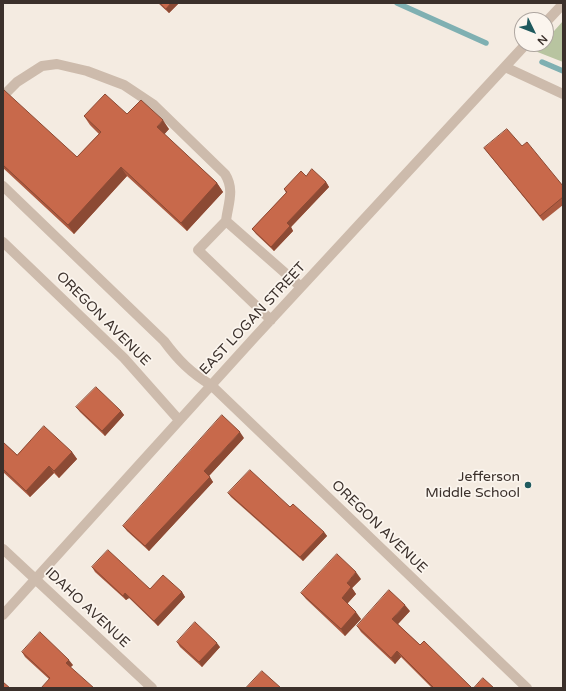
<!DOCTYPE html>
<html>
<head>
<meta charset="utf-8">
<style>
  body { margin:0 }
  #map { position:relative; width:566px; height:691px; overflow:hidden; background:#f4ebe1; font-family:"Varela Round",sans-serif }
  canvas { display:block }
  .frame { position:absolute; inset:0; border:4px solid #3b302b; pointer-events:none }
  .north { position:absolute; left:514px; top:12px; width:40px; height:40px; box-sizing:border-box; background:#fbf5ee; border:1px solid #aea6a0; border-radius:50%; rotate:133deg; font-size:11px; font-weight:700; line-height:16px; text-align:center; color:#3b302b }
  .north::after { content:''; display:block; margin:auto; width:14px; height:18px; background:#1f5a5e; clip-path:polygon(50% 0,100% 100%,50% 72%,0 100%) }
</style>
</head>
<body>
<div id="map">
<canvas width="566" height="691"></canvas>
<div class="frame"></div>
<div class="north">N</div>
</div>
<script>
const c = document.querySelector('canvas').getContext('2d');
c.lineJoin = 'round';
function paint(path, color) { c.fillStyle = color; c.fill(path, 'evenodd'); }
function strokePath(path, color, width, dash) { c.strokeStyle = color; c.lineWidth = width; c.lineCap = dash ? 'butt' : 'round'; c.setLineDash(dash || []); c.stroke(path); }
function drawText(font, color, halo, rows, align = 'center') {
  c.font = font + ' "Varela Round",sans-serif'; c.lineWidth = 3.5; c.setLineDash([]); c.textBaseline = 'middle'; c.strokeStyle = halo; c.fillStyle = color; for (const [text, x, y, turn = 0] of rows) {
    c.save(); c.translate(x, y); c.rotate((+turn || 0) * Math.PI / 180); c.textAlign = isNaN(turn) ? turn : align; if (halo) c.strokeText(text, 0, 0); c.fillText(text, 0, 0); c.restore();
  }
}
paint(new Path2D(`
  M 563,21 L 563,62 L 535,51 L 542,44 L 546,44 L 546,40 Z`), '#b8c4a0');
strokePath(new Path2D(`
  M 397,3 L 486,43
  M 542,62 L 563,71`), '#7fb0b2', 5.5);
strokePath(new Path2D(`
  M 546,22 L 563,4
  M 505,67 L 563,94
  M 3,96 L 17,82 L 42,66 L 57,64 L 87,71 L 124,85 L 154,105 L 225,174 C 235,190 228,204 226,221 L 301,287
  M 3,186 L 164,341 C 178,360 191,373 211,385 L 527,688
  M 226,221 L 198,250 L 271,320
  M 3,242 L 124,358 L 179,420
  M 3,549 L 152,688
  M 3,615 L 254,338 L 526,44`), '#cdbbac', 10);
paint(new Path2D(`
  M 158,3 L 179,3 L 169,13 Z
  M 3,91 L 77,157 L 99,134 L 90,125 L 84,116 L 127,114 L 169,129 L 164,134 L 217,183 L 223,192 L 187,231 L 127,176 L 74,234 L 3,168 Z
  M 522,146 L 563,186 L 563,205 L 543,221 L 484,148 Z
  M 306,176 L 326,182 L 329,187 L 291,227 L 293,231 L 274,251 L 256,234 L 252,229 L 286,193 L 284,189 Z
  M 76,407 L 121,411 L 124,415 L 105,436 L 80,412 Z
  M 244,438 L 209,476 L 213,482 L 149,551 L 127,531 L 123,526 Z
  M 3,442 L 17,455 L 72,452 L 77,459 L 59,478 L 54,473 L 30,497 L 3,472 Z
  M 228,493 L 290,507 L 324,532 L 327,536 L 303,561 L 231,497 Z
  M 92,567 L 150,589 L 182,592 L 185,597 L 158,626 L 129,598 L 126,600 L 95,572 Z
  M 361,579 L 352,588 L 356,594 L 347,604 L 361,619 L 345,636 L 306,599 L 301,593 Z
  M 410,611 L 398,624 L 420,645 L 472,688 L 432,688 L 401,657 L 395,664 L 361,632 L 357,626 Z
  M 177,642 L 220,647 L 202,667 L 180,647 Z
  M 22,652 L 73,665 L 49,679 L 25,657 Z`), '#ac5a40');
paint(new Path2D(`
  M 171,3 L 179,3 L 169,13 L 166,9 Z
  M 163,120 L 169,129 L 163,136 L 157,127 Z
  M 121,167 L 127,176 L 74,234 L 68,225 Z
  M 326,182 L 329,187 L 291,227 L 293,231 L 274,251 L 271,247 L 287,223 Z
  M 217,183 L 223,192 L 187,231 L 181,223 Z
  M 121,411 L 124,415 L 105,436 L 102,431 Z
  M 240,432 L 244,438 L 208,477 L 204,471 Z
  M 72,452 L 77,459 L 59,478 L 54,471 Z
  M 49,466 L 54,473 L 30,497 L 26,491 Z
  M 210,477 L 213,482 L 149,551 L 145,546 Z
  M 324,532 L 327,536 L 303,561 L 300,557 Z
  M 356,572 L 361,579 L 352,588 L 356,594 L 346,605 L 342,598 L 347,583 Z
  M 182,592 L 185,597 L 158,626 L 154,621 Z
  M 125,593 L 129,598 L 126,600 L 123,596 Z
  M 405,605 L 410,611 L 397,625 L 392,619 Z
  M 356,612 L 361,619 L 345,636 L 341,629 Z
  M 217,643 L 220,647 L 202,667 L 199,662 Z
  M 397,651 L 401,657 L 395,664 L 391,658 Z
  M 69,660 L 73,665 L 70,668 L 66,663 Z`), '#8c4a34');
const building = new Path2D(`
  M 160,3 L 171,3 L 166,9 Z
  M 4,90 L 77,157 L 101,132 L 84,116 L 105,94 L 127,114 L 141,100 L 163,120 L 157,127 L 217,183 L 181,223 L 121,167 L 68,225 L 3,165 L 3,91 Z
  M 507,129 L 522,146 L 527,142 L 563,186 L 563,197 L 540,216 L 484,148 Z
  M 312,169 L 326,182 L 287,223 L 290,226 L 271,247 L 252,229 L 287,192 L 284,189 L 301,171 L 306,176 Z
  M 96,387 L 121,411 L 102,431 L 76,407 Z
  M 222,415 L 240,432 L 204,471 L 210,477 L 145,546 L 123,526 Z
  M 44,426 L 72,452 L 54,471 L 49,466 L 26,491 L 3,469 L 3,442 L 17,455 Z
  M 250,470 L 290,507 L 293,504 L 324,532 L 300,557 L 228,493 Z
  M 108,550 L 150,589 L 163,575 L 182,592 L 154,621 L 125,593 L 123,596 L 92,567 Z
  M 337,554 L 356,572 L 347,583 L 351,587 L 342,598 L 356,612 L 341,629 L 301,593 Z
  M 389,590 L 405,605 L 392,619 L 420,645 L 424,641 L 472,688 L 434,688 L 397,651 L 391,658 L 357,626 Z
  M 195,622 L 217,643 L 199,662 L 177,642 Z
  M 40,632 L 69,660 L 66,663 L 94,688 L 41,688 L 50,678 L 22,652 Z
  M 262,671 L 281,688 L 246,688 Z
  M 483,678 L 494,688 L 474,688 Z
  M 3,682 L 10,688 L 3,688 Z`);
paint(building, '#c8694b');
strokePath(building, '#8c4a34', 1);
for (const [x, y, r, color] of [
  [528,485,4,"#1f5a5e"]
]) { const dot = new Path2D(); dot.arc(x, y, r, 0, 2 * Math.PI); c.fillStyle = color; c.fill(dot); strokePath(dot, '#fbf5ee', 1.5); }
drawText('14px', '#3b302b', '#fbf5ee', [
  ["OREGON AVENUE",103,319,45],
  ["EAST LOGAN STREET",253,319,-47],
  ["OREGON AVENUE",379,527,44],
  ["IDAHO AVENUE",87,608,43]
]);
drawText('14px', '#3b302b', '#fbf5ee', [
  ["Jefferson",520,477],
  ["Middle School",520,493]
], 'right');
</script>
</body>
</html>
